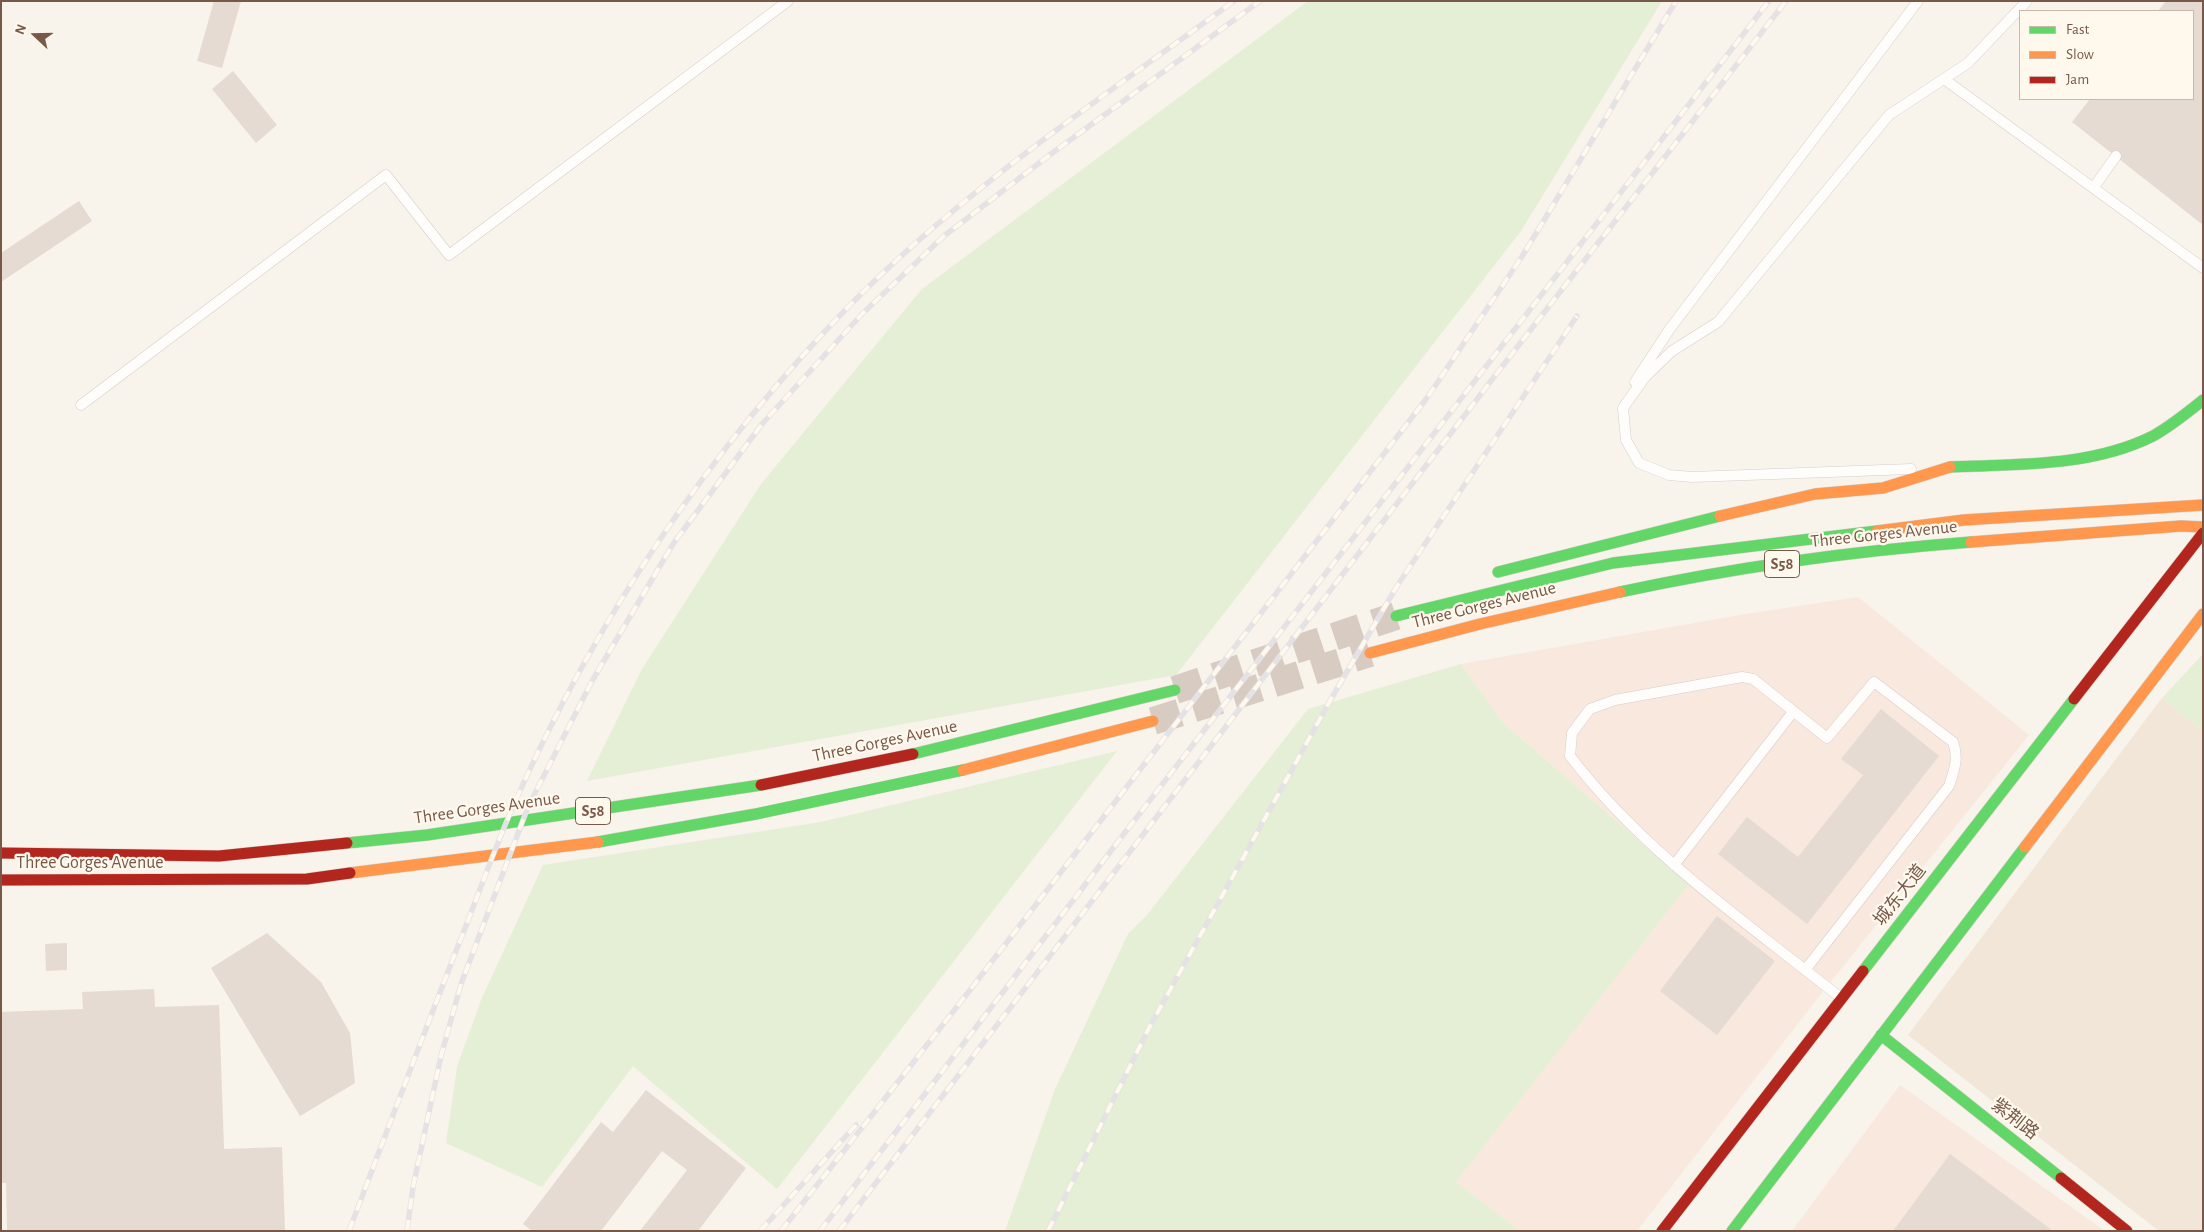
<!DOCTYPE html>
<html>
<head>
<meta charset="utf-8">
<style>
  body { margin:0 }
  #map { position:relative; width:2204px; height:1232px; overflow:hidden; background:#f8f3eb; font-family:"Alegreya Sans",sans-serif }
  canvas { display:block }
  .frame { position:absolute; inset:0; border:2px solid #785949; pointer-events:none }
  .legend { position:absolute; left:2019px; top:10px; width:175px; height:90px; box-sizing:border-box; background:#fff8ed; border:1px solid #c9b8ab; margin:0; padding:6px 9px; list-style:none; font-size:15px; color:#785949 }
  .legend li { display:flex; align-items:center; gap:10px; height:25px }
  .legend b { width:25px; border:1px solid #c9b8ab }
  .north { position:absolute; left:10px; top:10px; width:50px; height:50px; -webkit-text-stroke:4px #fff8ed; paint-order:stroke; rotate:291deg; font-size:14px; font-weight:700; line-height:20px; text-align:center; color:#785949 }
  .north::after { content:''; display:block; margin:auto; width:18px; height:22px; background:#785949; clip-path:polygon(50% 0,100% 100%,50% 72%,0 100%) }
</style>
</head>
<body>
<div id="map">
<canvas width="2204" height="1232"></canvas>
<div class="frame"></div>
<ul class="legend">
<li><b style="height:6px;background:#63d668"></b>Fast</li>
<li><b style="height:6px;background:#ff974d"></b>Slow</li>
<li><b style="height:6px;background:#b3261e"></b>Jam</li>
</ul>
<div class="north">N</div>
</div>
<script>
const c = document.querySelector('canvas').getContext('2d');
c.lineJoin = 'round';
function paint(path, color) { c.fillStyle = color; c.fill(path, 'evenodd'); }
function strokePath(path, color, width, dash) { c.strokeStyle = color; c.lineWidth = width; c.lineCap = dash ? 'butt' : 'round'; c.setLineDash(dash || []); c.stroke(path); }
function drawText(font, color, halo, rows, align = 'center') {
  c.font = font + ' "Alegreya Sans","Noto Sans SC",sans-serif'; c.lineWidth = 4.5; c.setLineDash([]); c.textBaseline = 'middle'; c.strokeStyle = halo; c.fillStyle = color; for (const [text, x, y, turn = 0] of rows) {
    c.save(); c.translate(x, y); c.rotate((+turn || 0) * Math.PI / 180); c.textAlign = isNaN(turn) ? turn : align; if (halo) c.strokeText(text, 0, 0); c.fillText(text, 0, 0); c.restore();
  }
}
paint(new Path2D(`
  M 2162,698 L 2203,732 L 2203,1231 L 2159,1231 L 1908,1035 Z`), '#f1e6d8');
paint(new Path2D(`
  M 1858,597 L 2029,735 L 1824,990 L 1637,1231 L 1520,1231 L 1456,1182 L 1689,884 L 1502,722 L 1461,664 L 1746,614 Z
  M 1900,1085 L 2105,1231 L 1792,1231 Z`), '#f8e8de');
paint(new Path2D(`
  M 1308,1 L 1662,1 L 1521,231 L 1176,675 L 587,781 L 642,669 L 761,484 L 922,289 Z
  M 2203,654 L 2203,732 L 2162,698 Z
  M 1461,664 L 1502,722 L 1689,884 L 1456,1182 L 1520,1231 L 1005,1231 L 1055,1089 L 1128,934 L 1147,915 L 1308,709 Z
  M 1117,751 L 777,1189 L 633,1066 L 542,1187 L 446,1143 L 457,1067 L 481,1000 L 543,865 L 821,822 Z`), '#e5efd5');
paint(new Path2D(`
  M 214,1 L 241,1 L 222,68 L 197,61 Z
  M 2166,1 L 2203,1 L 2203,225 L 2072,122 L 2090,99 L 2193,99 L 2193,11 L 2158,11 Z
  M 233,71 L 277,125 L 256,143 L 212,89 Z
  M 79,201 L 92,221 L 1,282 L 1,253 Z
  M 1881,709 L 1939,756 L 1807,924 L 1718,854 L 1747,817 L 1798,857 L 1863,775 L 1841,759 Z
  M 1717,916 L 1775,961 L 1717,1035 L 1660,991 Z
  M 267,933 L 321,982 L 350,1033 L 355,1083 L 300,1116 L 211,968 Z
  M 67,943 L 67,970 L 46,971 L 45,944 Z
  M 154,989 L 155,1007 L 219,1005 L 224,1149 L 282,1147 L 285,1231 L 7,1231 L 6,1183 L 1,1183 L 1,1012 L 83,1009 L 82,992 Z
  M 646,1090 L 746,1168 L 698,1231 L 640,1231 L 687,1170 L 662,1151 L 601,1231 L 532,1231 L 523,1224 L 601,1122 L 613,1132 Z
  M 1950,1154 L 2053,1231 L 1893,1231 Z`), '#e5dbd2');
strokePath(new Path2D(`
  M 1175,690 L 1396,616
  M 1153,721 L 1370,653`), '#d8ccc2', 28, [28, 14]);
const lane = new Path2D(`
  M 1944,79 L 2203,268
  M 2094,187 L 2116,156
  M 1635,382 L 1669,330 L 1918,1
  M 81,405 L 386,175 L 449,255 L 788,1
  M 1911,469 L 1692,477 L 1669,475 L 1639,463 L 1626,440 L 1623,408 L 1645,377 L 1672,351 L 1718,322 L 1889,115 L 1968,63 L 2027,1
  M 1674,865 L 1793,712
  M 1805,970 L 1949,786 C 1954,771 1959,758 1953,742 L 1874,682 L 1827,738 L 1753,679 L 1742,677 L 1615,700 L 1590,709 L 1572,733 L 1570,756 C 1644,853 1747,923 1841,998`);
const fast = new Path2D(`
  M 1950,467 C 2018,464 2091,467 2153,436 C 2171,426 2187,413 2203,400
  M 1498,572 L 1720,516
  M 1620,592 C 1736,567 1853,551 1971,542
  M 1396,616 L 1613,563 L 1877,531
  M 913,754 L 1175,690
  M 598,842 L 756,814 L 963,770
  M 347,843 L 427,835 L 761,785
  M 1863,971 L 2074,699
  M 1881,1035 L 2061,1178
  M 1732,1231 L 2025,847`);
const slow = new Path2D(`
  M 1720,516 L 1815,494 L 1883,488 L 1950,467
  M 1877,531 L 1964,520 L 2203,505
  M 1971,542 L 2181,526 L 2203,527
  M 1370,653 L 1480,624 L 1620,592
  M 963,770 L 1153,721
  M 2025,847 L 2203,614
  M 350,873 L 598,842`);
const jam = new Path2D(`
  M 2074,699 L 2203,533
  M 761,785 L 913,754
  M 1,853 L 219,856 L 347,843
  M 1,880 L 307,879 L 350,873
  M 2061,1178 L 2127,1231
  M 1662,1231 L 1863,971`);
strokePath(lane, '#d6cec8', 11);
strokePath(fast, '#d7cec8', 12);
strokePath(slow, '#d7cec8', 12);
strokePath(jam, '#d7cec8', 12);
strokePath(lane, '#fefdfc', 10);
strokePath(fast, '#63d668', 11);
strokePath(slow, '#ff974d', 11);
strokePath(jam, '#b3261e', 11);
const rail = new Path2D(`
  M 349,1231 C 389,1126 428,1022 469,918 C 484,879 498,840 515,802 C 596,619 710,449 849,306 C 964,189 1102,98 1234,1
  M 407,1231 L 413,1187 L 441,1056 L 461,984 L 528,807 L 592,681 L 673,544 L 762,424 L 862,314 L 944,236 L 1051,154 L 1260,1
  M 760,1231 L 856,1125
  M 781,1231 L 963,999 L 1427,398 L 1523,255 L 1676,1
  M 820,1231 L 1130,826 L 1769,1
  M 839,1231 L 1494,377 L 1786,1
  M 1048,1231 L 1149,1028 L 1331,699 L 1397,586 L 1577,316`);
strokePath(rail, '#e5e2e5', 5.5);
strokePath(rail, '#fff8ed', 4, [11]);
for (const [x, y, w] of [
  [1782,564,35],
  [593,811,35]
]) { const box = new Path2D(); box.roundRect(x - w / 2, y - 13.5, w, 27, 4); c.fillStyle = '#fff8ed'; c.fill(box); strokePath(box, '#785949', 1); }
drawText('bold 16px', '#785949', null, [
  ["S58",1782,564],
  ["S58",593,811]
]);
drawText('18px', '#785949', '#fff8ed', [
  ["Three Gorges Avenue",1884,534,-6],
  ["Three Gorges Avenue",1484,605,-14],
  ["Three Gorges Avenue",885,741,-12],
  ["Three Gorges Avenue",487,808,-8],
  ["Three Gorges Avenue",90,863],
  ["城东大道",1900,895,-52],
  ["紫荆路",2015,1119,38]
]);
</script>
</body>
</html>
